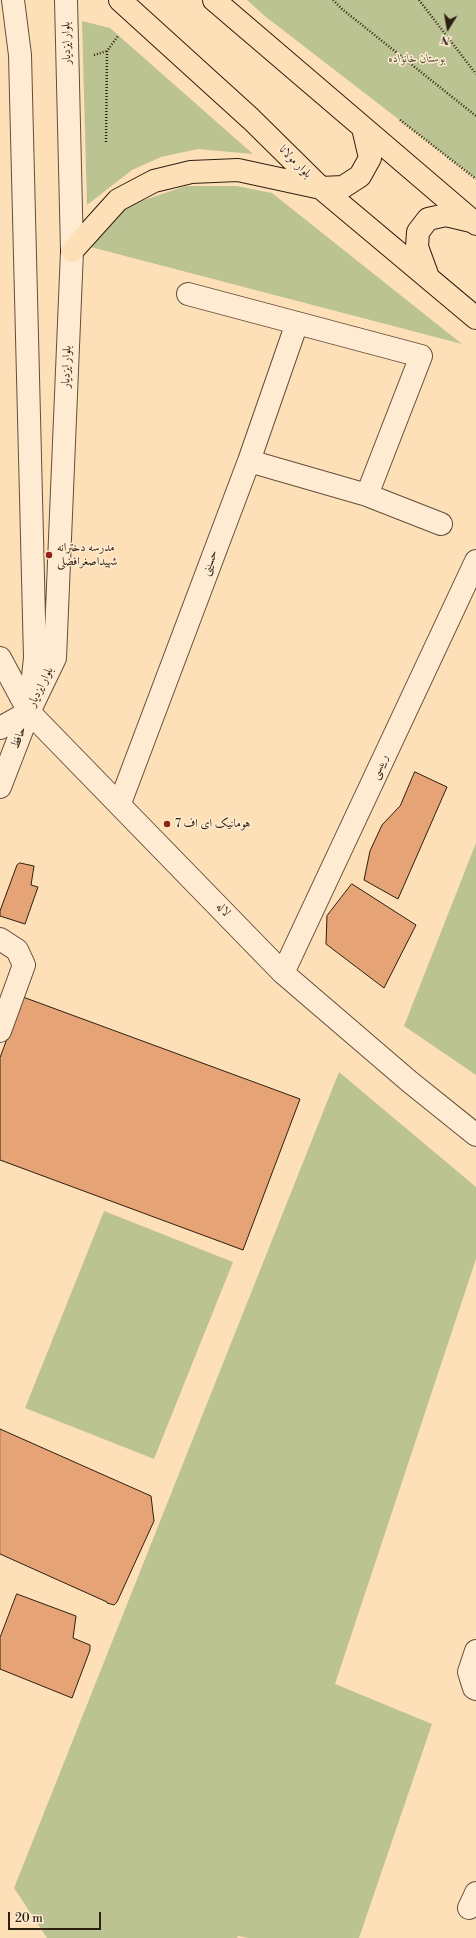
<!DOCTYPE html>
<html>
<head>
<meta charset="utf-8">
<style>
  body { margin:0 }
  #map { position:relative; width:476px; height:1938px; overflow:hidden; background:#fee0b8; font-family:"Libre Bodoni",serif }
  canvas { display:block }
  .north { position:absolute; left:428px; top:8px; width:40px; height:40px; -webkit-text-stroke:3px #feebd1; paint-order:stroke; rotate:191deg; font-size:11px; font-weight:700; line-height:16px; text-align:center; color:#2d1f11 }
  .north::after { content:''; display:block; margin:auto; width:14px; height:18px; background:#2d1f11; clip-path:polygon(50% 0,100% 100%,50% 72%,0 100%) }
  .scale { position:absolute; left:8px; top:1912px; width:93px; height:18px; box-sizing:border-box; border:2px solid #2d1f11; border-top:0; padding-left:5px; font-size:12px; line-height:14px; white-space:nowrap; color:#2d1f11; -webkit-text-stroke:3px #feebd1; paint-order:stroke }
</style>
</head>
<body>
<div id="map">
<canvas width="476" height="1938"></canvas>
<div class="north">N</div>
<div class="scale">20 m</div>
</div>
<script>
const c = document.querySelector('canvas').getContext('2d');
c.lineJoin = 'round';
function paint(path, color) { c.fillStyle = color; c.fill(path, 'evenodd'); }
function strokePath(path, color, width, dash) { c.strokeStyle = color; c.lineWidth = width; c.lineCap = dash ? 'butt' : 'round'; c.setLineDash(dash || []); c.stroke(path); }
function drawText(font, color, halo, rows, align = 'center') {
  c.font = font + ' "Libre Bodoni",Amiri,serif'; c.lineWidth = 3; c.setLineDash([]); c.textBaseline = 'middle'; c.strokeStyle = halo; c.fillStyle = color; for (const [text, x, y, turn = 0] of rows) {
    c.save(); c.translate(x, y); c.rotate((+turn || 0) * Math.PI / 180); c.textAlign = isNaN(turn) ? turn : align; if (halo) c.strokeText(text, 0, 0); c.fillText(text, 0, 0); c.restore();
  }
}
paint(new Path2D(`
  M 247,0 L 476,0 L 476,179 L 266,17 Z
  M 82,21 L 110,28 L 253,154 L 198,149 L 161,157 L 132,170 L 87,205 Z
  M 186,186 L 237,186 L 272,193 L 462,344 L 83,245 L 120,208 Z
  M 476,843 L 476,1075 L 404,1026 Z
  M 339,1072 L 476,1187 L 476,1259 L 335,1684 L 432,1724 L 359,1938 L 248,1938 L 238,1936 L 237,1938 L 47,1938 L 14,1888 Z
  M 104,1211 L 233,1262 L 154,1459 L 25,1408 Z`), '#bbc392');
const building = new Path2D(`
  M 415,772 L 447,787 L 398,899 L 364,880 L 370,851 L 382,825 L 400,806 Z
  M 20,863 L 34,866 L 31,885 L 38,887 L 25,924 L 0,916 L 0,911 L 17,865 Z
  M 352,884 L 416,925 L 384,988 L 326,944 L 327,916 Z
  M 23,997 L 300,1099 L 243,1250 L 0,1160 L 0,1058 Z
  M 0,1429 L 151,1496 L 154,1521 L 117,1602 L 114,1605 L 107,1603 L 107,1602 L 0,1554 Z
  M 17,1594 L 76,1616 L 73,1638 L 90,1645 L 90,1650 L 72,1698 L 0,1669 L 0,1638 Z`);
paint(building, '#e5a376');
strokePath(building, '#2d1f11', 1);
const minor = new Path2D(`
  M 13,0 L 20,55 L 35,658 L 31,695
  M 188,294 L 421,356 L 367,495
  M 249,461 L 367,495 L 441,524
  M 0,658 L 29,712 L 283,973 L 410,1082 L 476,1135
  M 0,728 L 29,712
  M 0,787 L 29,712 L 55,658 L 72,251 L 66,0
  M 120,803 L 249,461 L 297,323
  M 0,939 L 17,950 L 24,965 L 0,1031
  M 283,973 L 476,561
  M 476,1651 L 469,1672 L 474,1688 L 476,1689
  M 469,1908 L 476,1893`);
const major = new Path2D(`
  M 120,0 L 251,119 L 321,188 L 476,318
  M 214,0 L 476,224
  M 72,251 L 118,200 L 154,181 L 191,172 L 238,170 L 321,188 L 343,187 L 360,176 L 370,158 L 363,128
  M 428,277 L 417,247 L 418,232 L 428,219 L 446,215 L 471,221`);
strokePath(minor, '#614f3b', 24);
strokePath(major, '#2d1f11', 24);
strokePath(new Path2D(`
  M 333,0 L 342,9 L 476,116
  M 419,0 L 476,74
  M 94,55 L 107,51
  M 400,120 L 476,179
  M 106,142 L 107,51 L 118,36`), '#2d1f11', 2.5, [1, 2]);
strokePath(minor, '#feebd1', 22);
strokePath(major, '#fee0b8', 22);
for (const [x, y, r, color] of [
  [49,555,4,"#8f2418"],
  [167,824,4,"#8f2418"]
]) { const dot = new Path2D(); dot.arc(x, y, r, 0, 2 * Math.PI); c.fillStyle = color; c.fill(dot); strokePath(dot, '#feebd1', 1.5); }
drawText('12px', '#2d1f11', '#feebd1', [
  ["بلوار ایزدیار",67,43,-91],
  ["بلوار مولانا",295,162,45],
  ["بلوار ایزدیار",67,367,-88],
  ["حسینی",210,563,-69],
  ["بلوار ایزدیار",41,687,-64],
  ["حافظ",19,738,-69],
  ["رییسی",380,767,-65],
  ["لاله",223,910,46]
]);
drawText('italic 12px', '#585038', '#feebd1', [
  ["بوستان خانواده",417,59]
]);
drawText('12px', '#2d1f11', '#feebd1', [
  ["مدرسه دخترانه",57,548],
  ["شهیداصغرافضلی",57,562],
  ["هومانیک ای اف 7",175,824]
], 'left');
</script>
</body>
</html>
